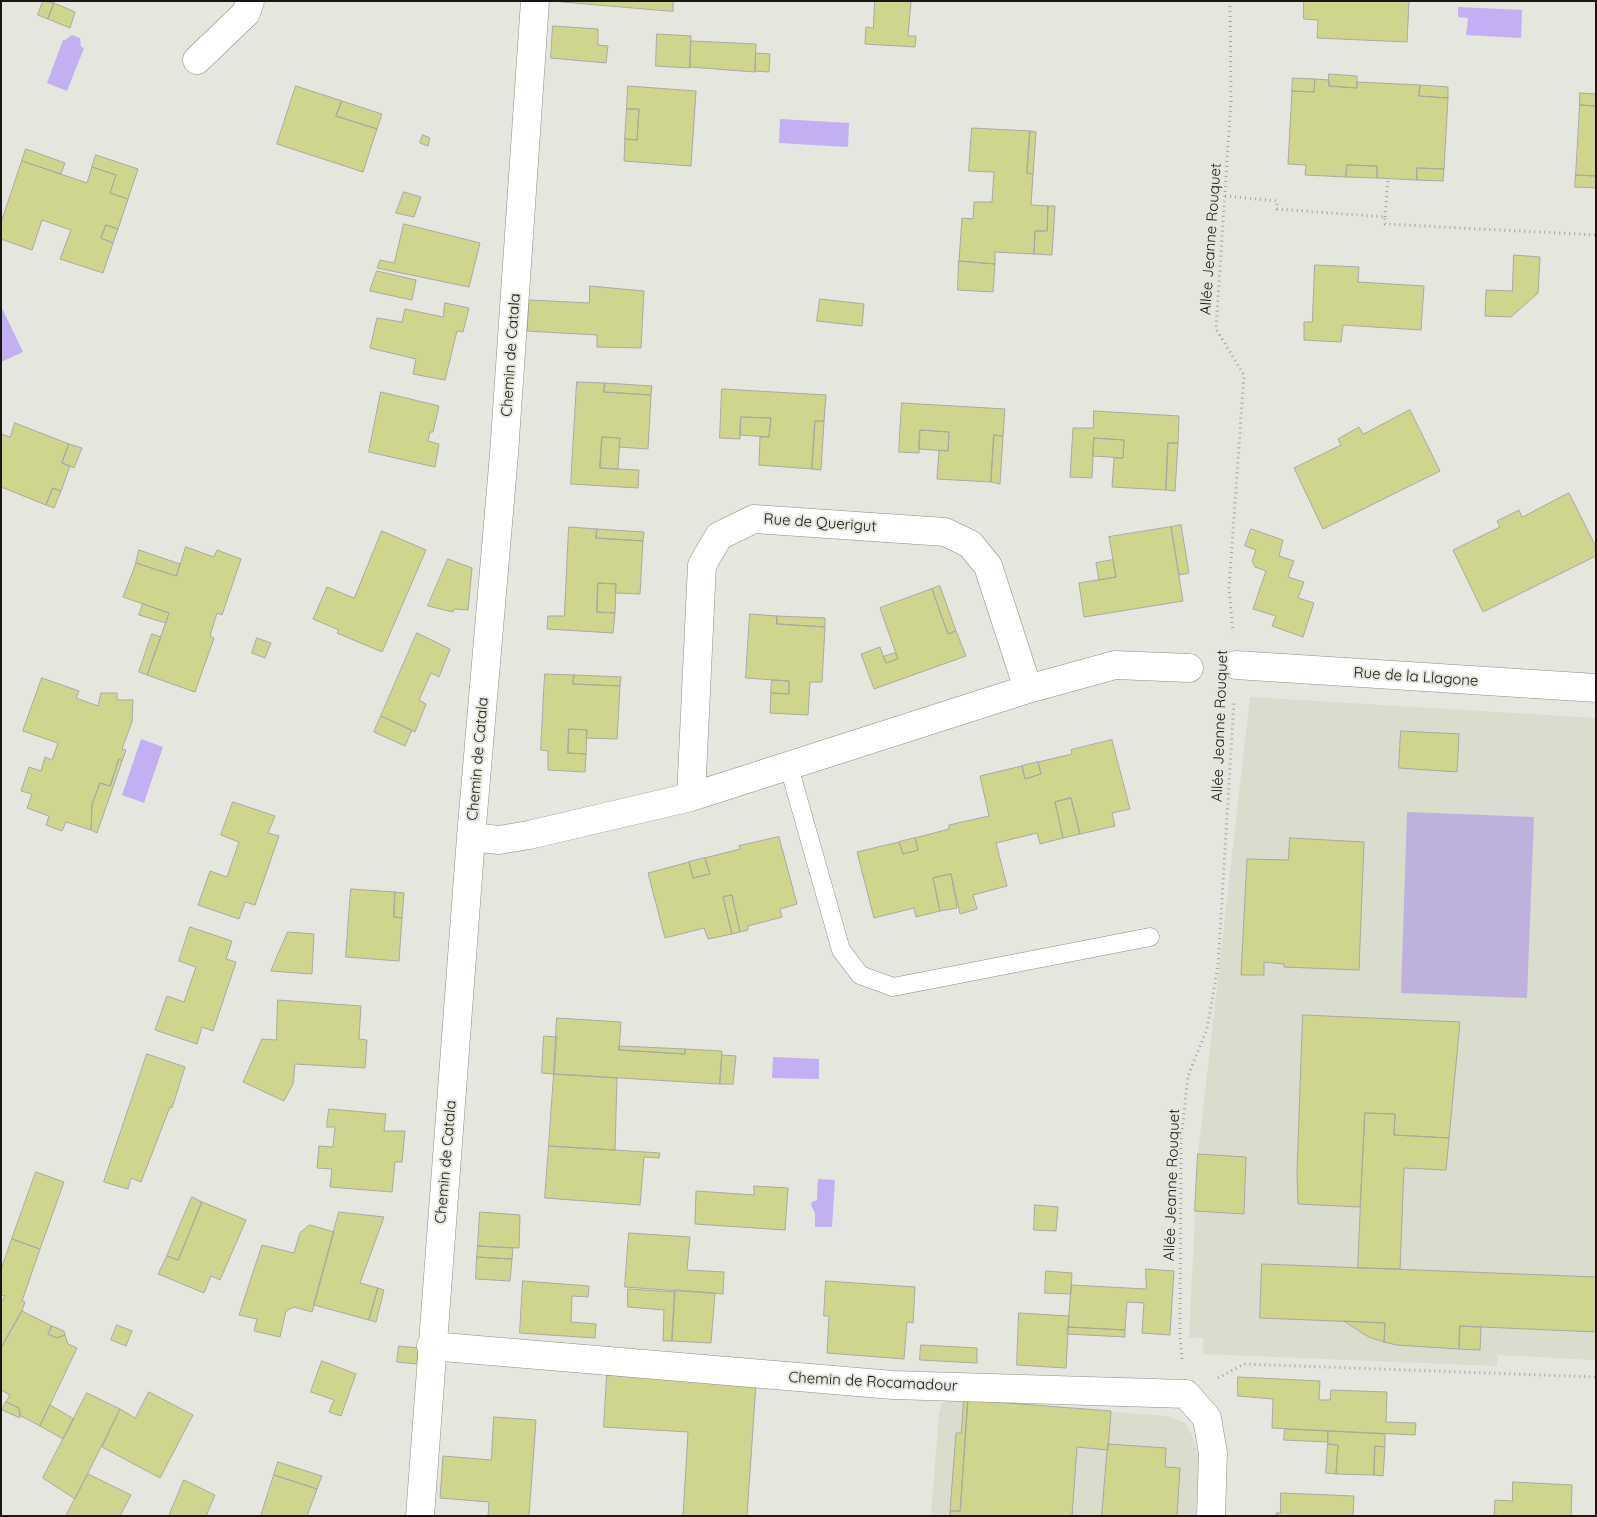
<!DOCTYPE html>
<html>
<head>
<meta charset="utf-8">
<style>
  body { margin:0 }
  #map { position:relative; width:1597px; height:1517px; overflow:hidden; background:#e5e6de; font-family:Quicksand,sans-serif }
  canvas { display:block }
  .frame { position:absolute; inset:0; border:2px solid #171714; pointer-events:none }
</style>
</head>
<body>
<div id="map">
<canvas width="1597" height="1517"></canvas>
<div class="frame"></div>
</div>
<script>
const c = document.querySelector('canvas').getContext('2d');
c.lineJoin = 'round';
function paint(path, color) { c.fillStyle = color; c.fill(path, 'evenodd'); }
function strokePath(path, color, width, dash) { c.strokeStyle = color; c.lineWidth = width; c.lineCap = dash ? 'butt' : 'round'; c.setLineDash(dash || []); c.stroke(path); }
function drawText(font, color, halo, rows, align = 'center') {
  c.font = font + ' Quicksand,sans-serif'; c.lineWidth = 4; c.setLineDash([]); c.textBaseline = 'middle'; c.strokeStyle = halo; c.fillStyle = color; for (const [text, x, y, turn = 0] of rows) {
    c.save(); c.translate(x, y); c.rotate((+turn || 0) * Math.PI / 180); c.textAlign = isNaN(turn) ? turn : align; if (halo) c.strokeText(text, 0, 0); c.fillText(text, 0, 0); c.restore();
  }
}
paint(new Path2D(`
  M 1250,697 L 1596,718 L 1596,1360 L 1498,1355 L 1497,1366 L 1203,1354 L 1203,1338 L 1189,1338 L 1198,1154 Z
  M 950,1399 L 1167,1416 L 1185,1423 L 1193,1437 L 1199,1457 L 1196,1516 L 931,1516 L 939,1414 L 942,1403 Z`), '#dadccd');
paint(new Path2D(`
  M 1407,812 L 1534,817 L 1527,998 L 1401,993 Z`), '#beb1dd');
paint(new Path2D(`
  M 1458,7 L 1522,10 L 1521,38 L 1466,35 L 1468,18 L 1458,17 Z
  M 72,35 L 80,38 L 81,47 L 84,48 L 67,91 L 47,83 L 63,40 L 65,40 Z
  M 780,119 L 849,123 L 848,147 L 779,143 Z
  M 1,306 L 23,352 L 1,362 Z
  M 141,739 L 163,747 L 144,803 L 122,795 Z
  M 773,1057 L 819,1059 L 819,1079 L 772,1078 Z
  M 818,1179 L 835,1180 L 832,1227 L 815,1227 L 815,1213 L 811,1205 L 812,1202 L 817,1200 Z`), '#c3b0f2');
const building = new Path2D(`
  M 43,1 L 54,3 L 48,19 L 38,15 Z
  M 551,1 L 673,1 L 673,11 Z
  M 875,1 L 911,1 L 908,36 L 916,36 L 915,47 L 865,44 L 866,27 L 873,28 Z
  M 1304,1 L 1409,1 L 1407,42 L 1317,38 L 1318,20 L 1304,19 Z
  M 54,3 L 75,12 L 70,28 L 48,19 Z
  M 553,26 L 598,29 L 598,45 L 608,46 L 606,63 L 551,58 Z
  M 657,34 L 691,36 L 690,68 L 656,66 Z
  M 691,41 L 756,44 L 755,72 L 690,67 Z
  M 756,53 L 770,54 L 769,72 L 755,71 Z
  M 1329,74 L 1357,76 L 1357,88 L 1329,86 Z
  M 1293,78 L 1315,79 L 1314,92 L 1292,91 Z
  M 1315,79 L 1329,80 L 1329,86 L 1357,88 L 1357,82 L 1420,85 L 1419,96 L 1448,98 L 1444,169 L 1417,168 L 1417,180 L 1377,178 L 1377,166 L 1347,165 L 1346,177 L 1305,175 L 1306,165 L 1288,164 L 1292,91 L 1314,92 Z
  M 1420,85 L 1448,87 L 1448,98 L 1419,96 Z
  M 296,86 L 342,101 L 336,116 L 377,129 L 363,172 L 277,144 Z
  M 628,86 L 696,91 L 691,166 L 624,161 L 625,139 L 637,140 L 639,109 L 627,109 Z
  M 1580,93 L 1596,94 L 1596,106 L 1580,105 Z
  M 342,101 L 382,114 L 377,129 L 336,116 Z
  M 1580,105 L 1596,106 L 1596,176 L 1576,175 Z
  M 627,109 L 639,109 L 637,140 L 625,139 Z
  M 972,128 L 1030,131 L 1027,173 L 1033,174 L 1031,205 L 1048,206 L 1047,231 L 1035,231 L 1034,254 L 995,252 L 995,264 L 959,261 L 962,218 L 973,219 L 974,202 L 992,202 L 994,172 L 969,171 Z
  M 1030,131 L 1036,132 L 1033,174 L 1027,173 Z
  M 423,135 L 430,138 L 428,146 L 420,143 Z
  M 26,149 L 65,163 L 61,174 L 22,161 Z
  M 96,155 L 138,169 L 128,199 L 110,193 L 116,175 L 92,167 Z
  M 22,161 L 87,183 L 92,167 L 116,175 L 110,193 L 128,199 L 118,229 L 106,225 L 101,238 L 113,243 L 103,273 L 60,259 L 71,230 L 42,220 L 32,250 L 1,239 L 1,223 Z
  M 1347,165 L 1377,166 L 1377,178 L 1346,177 Z
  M 1417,168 L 1444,169 L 1443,181 L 1417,180 Z
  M 1576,175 L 1596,176 L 1596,188 L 1575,187 Z
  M 404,192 L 421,197 L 414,217 L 396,213 Z
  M 1048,206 L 1055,206 L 1052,255 L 1034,254 L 1035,231 L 1047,231 Z
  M 404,224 L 480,243 L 469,287 L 377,268 L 380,260 L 394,263 Z
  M 106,225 L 118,229 L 113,243 L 101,238 Z
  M 1514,255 L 1540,257 L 1538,293 L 1511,317 L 1485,316 L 1486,290 L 1512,291 Z
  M 959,261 L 995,264 L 993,292 L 958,290 Z
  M 1315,265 L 1359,267 L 1358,282 L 1424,286 L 1421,330 L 1343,325 L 1341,342 L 1304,340 L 1304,322 L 1312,322 Z
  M 377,271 L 416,280 L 412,300 L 370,291 Z
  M 590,286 L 644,291 L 641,348 L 597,347 L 597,335 L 527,331 L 529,300 L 589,303 Z
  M 820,299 L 864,304 L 862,326 L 817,321 Z
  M 445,303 L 469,308 L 463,332 L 457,331 L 445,380 L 413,374 L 416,359 L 370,348 L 377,318 L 402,322 L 405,309 L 443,317 Z
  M 577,382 L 605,383 L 604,392 L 651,395 L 648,449 L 619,447 L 620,438 L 602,437 L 600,468 L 639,470 L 638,488 L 571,484 Z
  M 605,383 L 652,386 L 651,395 L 604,392 Z
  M 722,389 L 826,395 L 824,421 L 815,421 L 812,469 L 759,465 L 760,437 L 769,437 L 771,418 L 741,417 L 740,439 L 720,438 Z
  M 381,392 L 439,406 L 433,432 L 430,432 L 428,441 L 439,444 L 435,467 L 369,452 Z
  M 902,403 L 1005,409 L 1003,436 L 994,435 L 991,482 L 937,479 L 939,450 L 948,451 L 949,432 L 920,430 L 919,453 L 899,452 Z
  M 1410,410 L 1440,471 L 1323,529 L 1294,468 L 1341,445 L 1338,439 L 1359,427 L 1363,434 Z
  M 1094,411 L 1179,416 L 1178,443 L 1168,443 L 1166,490 L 1112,487 L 1114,458 L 1123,458 L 1124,440 L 1094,438 L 1092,478 L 1070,477 L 1073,428 L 1093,428 Z
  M 741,417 L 771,418 L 769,437 L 740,435 Z
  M 815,421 L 824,421 L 821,470 L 812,469 Z
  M 15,423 L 69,444 L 62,463 L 70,466 L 61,491 L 53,488 L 46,505 L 1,487 L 1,434 L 10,437 Z
  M 920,430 L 949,432 L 948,451 L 919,449 Z
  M 994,435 L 1003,436 L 1000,484 L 991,482 Z
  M 602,437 L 620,438 L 618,469 L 600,468 Z
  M 1094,438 L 1124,440 L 1123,458 L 1093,456 Z
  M 1168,443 L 1178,443 L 1175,491 L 1166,490 Z
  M 69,444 L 82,448 L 74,468 L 62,463 Z
  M 53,488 L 61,491 L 54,508 L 46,505 Z
  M 1569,493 L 1596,547 L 1596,556 L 1483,612 L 1453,550 L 1500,527 L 1497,521 L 1519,510 L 1522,517 Z
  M 1181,525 L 1189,573 L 1179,575 L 1171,527 Z
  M 569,527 L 597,529 L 596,538 L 643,541 L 640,594 L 615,593 L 616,584 L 598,583 L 597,612 L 615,613 L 613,633 L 547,629 L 548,616 L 564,616 Z
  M 1171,527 L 1183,601 L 1084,617 L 1079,583 L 1116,577 L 1109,537 Z
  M 597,529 L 644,532 L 643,541 L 596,538 Z
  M 1251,529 L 1283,540 L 1279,556 L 1294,561 L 1288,577 L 1304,582 L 1298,598 L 1314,603 L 1303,637 L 1272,626 L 1276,616 L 1253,609 L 1266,571 L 1255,567 L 1252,561 L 1256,550 L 1245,546 Z
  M 382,531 L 426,550 L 382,652 L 337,633 L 339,630 L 313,619 L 327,587 L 354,598 Z
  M 186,547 L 214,557 L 217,550 L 241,559 L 222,615 L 217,613 L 210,636 L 214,638 L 195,692 L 147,675 L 169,613 L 123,597 L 136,563 L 176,576 Z
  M 139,550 L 180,564 L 176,576 L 136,563 Z
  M 448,559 L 472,568 L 468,610 L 454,609 L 453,612 L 428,606 Z
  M 1113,560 L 1116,577 L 1099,580 L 1096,563 Z
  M 598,583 L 616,584 L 615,613 L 597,612 Z
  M 940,586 L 956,631 L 948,634 L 932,589 Z
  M 932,589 L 948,634 L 956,631 L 966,656 L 874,689 L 861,654 L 880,647 L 886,663 L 898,659 L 880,608 Z
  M 143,604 L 169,613 L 166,623 L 139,615 Z
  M 750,614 L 777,616 L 777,624 L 825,627 L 822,682 L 810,682 L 808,715 L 770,713 L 771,693 L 789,694 L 789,681 L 746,678 Z
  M 777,616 L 825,618 L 825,627 L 777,624 Z
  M 417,633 L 450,649 L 439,677 L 431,673 L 419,700 L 426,704 L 415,732 L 381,716 Z
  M 152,634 L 161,637 L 147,675 L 139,672 Z
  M 257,638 L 271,643 L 265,658 L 252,653 Z
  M 895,653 L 898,659 L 886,663 L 883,657 Z
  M 545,674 L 574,675 L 573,684 L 620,686 L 617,739 L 586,738 L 587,730 L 569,729 L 568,753 L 586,754 L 585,772 L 548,770 L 548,751 L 541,750 Z
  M 574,675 L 621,677 L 620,686 L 573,684 Z
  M 42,678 L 79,691 L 76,698 L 98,706 L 101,693 L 117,693 L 117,700 L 133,700 L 132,722 L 122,749 L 126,750 L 122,761 L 119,759 L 110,786 L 100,783 L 92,804 L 91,830 L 66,822 L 62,831 L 46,825 L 49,816 L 27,808 L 32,794 L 21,791 L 29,767 L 41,771 L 45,757 L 52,760 L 58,743 L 23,731 Z
  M 772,680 L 789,681 L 789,694 L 771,693 Z
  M 381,716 L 412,730 L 405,746 L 374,732 Z
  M 569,729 L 587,730 L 586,754 L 568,753 Z
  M 1401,731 L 1459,734 L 1457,772 L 1399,768 Z
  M 1112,740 L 1130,809 L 1112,813 L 1115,826 L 1080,834 L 1071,798 L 1055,802 L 1063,838 L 1040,844 L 1037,833 L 996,843 L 1007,886 L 973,895 L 977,909 L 960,914 L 951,874 L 933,878 L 940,911 L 916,917 L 914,908 L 874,918 L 857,852 L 899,842 L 903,854 L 918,850 L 915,838 L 949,829 L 949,825 L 989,816 L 980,776 L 1022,766 L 1025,779 L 1041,774 L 1038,762 L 1072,754 L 1071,750 Z
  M 119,759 L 122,761 L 97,833 L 91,830 L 92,804 L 100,783 L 110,786 Z
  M 1038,762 L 1041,774 L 1025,779 L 1022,766 Z
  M 1071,798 L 1080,834 L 1063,838 L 1055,802 Z
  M 233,802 L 275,816 L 268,833 L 279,836 L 255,905 L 245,902 L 239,919 L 198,905 L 210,871 L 227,877 L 239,842 L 221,835 Z
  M 779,837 L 797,904 L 780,909 L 782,917 L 748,926 L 748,930 L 740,932 L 732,895 L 723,897 L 732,934 L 708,939 L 704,928 L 665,938 L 648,873 L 689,862 L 693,878 L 710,874 L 705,858 L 740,849 L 739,846 Z
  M 915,838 L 918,850 L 903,854 L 899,842 Z
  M 1290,838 L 1364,842 L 1359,970 L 1284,967 L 1284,964 L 1264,962 L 1264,975 L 1241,975 L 1247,859 L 1288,860 Z
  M 705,858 L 710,874 L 693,878 L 689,862 Z
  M 951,874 L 957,908 L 940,911 L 933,878 Z
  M 351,889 L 395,892 L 394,917 L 402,918 L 399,961 L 346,957 Z
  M 395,892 L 404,893 L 402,918 L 394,917 Z
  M 732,895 L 740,932 L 732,934 L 723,897 Z
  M 190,927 L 232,941 L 226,959 L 236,962 L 213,1031 L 202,1027 L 197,1044 L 155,1030 L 167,996 L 184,1002 L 196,967 L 179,961 Z
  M 288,932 L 314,934 L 312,974 L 271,971 Z
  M 278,1000 L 361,1006 L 359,1039 L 367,1040 L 365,1068 L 295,1064 L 293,1084 L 284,1101 L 243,1082 L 262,1039 L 276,1040 Z
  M 1303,1015 L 1460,1022 L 1449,1138 L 1394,1135 L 1395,1114 L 1365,1113 L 1360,1207 L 1298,1204 L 1297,1173 Z
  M 557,1018 L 621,1022 L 619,1050 L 685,1054 L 685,1049 L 722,1051 L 720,1084 L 554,1074 Z
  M 544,1036 L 557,1037 L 554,1074 L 542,1073 Z
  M 619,1046 L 685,1049 L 685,1054 L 619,1050 Z
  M 147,1054 L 185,1067 L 172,1108 L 170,1107 L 141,1182 L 131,1178 L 128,1189 L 104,1182 Z
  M 722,1055 L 736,1056 L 733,1084 L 720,1084 Z
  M 554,1074 L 617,1078 L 615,1150 L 549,1146 Z
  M 329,1109 L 386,1114 L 384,1131 L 405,1131 L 402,1162 L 395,1162 L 392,1192 L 330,1187 L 332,1169 L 317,1168 L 319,1146 L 333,1147 L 335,1127 L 327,1127 Z
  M 1365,1113 L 1395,1114 L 1394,1135 L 1449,1138 L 1446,1170 L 1404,1168 L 1400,1269 L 1358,1268 Z
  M 549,1146 L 615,1150 L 660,1153 L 659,1158 L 644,1157 L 640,1205 L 545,1198 Z
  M 1198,1154 L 1246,1157 L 1244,1214 L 1195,1211 Z
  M 36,1172 L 64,1182 L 40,1249 L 12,1239 Z
  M 754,1186 L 788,1188 L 785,1230 L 695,1224 L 696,1191 L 754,1195 Z
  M 192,1197 L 202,1202 L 178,1260 L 167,1256 Z
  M 202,1202 L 246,1220 L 220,1280 L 211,1276 L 204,1293 L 158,1274 L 167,1256 L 178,1260 Z
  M 1035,1205 L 1058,1207 L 1056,1231 L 1034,1230 Z
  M 339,1212 L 384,1217 L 360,1283 L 378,1288 L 369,1320 L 314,1305 Z
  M 480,1212 L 520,1215 L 519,1248 L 478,1246 Z
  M 310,1225 L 334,1232 L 312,1312 L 294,1307 L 286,1311 L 280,1337 L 254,1331 L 257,1319 L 239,1315 L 262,1245 L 294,1253 L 300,1233 Z
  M 629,1233 L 690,1237 L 687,1270 L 724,1272 L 723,1294 L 625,1287 Z
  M 12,1239 L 40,1249 L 22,1301 L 25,1302 L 22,1311 L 1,1348 L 1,1303 L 5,1296 L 1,1295 L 1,1270 Z
  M 478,1246 L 513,1248 L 512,1259 L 477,1257 Z
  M 477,1257 L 512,1259 L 510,1281 L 476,1279 Z
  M 1262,1264 L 1596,1277 L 1596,1332 L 1460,1326 L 1459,1349 L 1397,1345 L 1384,1342 L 1385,1323 L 1260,1318 Z
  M 1146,1269 L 1174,1271 L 1170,1335 L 1142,1333 L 1144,1303 L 1127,1302 L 1125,1330 L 1068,1327 L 1071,1285 L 1146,1289 Z
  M 1046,1271 L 1072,1273 L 1071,1294 L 1045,1293 Z
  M 523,1281 L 589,1286 L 588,1297 L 572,1296 L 571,1322 L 596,1324 L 595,1338 L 520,1333 Z
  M 826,1281 L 915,1287 L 913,1323 L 907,1322 L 904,1359 L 827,1353 L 829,1316 L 824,1316 Z
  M 378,1288 L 384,1290 L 376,1322 L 369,1320 Z
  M 628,1289 L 675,1292 L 672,1341 L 663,1341 L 664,1310 L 628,1307 Z
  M 675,1290 L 715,1293 L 711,1343 L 672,1341 Z
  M 22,1311 L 52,1326 L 48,1334 L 57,1338 L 65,1335 L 68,1344 L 77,1348 L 40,1426 L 21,1416 L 19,1408 L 6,1402 L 10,1395 L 1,1390 L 1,1348 Z
  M 1019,1313 L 1069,1316 L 1066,1368 L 1017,1365 Z
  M 1344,1321 L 1385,1323 L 1384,1342 L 1369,1337 Z
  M 117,1325 L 132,1331 L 126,1346 L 111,1340 Z
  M 52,1326 L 64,1331 L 65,1335 L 57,1338 L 48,1334 Z
  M 1460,1326 L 1481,1327 L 1480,1350 L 1459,1349 Z
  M 1068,1327 L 1125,1330 L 1125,1337 L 1067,1334 Z
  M 921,1345 L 977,1348 L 977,1363 L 920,1360 Z
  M 399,1346 L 418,1348 L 417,1364 L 397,1362 Z
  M 322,1361 L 356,1374 L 341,1416 L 329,1412 L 334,1400 L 311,1392 Z
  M 607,1375 L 756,1384 L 747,1516 L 683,1516 L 688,1432 L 604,1427 Z
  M 1238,1377 L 1320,1381 L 1319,1400 L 1330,1400 L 1331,1390 L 1387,1392 L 1386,1422 L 1416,1423 L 1415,1435 L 1272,1428 L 1273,1399 L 1238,1396 Z
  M 149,1392 L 193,1415 L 160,1478 L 102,1447 L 120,1409 L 135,1418 Z
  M 87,1393 L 120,1409 L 75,1499 L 43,1478 Z
  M 964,1400 L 968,1400 L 960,1511 L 950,1511 L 956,1433 L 961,1433 Z
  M 968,1400 L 1111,1411 L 1108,1450 L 1077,1447 L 1072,1516 L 950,1516 L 950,1511 L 960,1511 Z
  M 6,1402 L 19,1408 L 20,1418 L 2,1410 Z
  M 50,1405 L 74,1419 L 63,1439 L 40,1426 Z
  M 494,1417 L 536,1420 L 529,1516 L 488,1516 L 489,1502 L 440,1498 L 443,1456 L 491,1460 Z
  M 1285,1429 L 1328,1431 L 1328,1442 L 1284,1440 Z
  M 1328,1431 L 1385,1434 L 1385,1447 L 1375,1446 L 1374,1475 L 1336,1474 L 1338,1445 L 1328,1444 Z
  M 1108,1444 L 1166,1448 L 1165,1467 L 1180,1468 L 1177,1516 L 1102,1516 Z
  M 1328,1444 L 1338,1445 L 1336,1474 L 1326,1473 Z
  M 1375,1446 L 1385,1447 L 1383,1476 L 1374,1475 Z
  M 278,1462 L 322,1476 L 317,1489 L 274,1475 Z
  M 88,1474 L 131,1495 L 120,1516 L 66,1516 Z
  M 274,1475 L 317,1489 L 307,1516 L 261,1516 Z
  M 184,1480 L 215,1495 L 206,1516 L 169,1516 Z
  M 1513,1482 L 1572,1485 L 1571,1516 L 1494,1516 L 1495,1500 L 1512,1501 Z
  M 1281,1493 L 1354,1496 L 1353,1516 L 1276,1516 L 1276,1513 L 1280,1513 Z`);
paint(building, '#d0d58d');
strokePath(building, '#a8a9a2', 1);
const lane = new Path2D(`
  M 789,767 L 841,950 L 860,975 L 893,987 L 1150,937`);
const street = new Path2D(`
  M 197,60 L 246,13 L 250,1
  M 1236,665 L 1596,688
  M 691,797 L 702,565 L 719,536 L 754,519 L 945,532 L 970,544 L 988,566 L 1028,689
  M 471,837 L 499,840 L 529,835 L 691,797 L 1028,689 L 1115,665 L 1189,668
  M 431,1346 L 893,1385 L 1186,1394 L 1207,1418 L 1213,1453 L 1211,1516
  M 420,1516 L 471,837 L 504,454 L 535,1`);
strokePath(lane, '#8d8d87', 19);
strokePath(street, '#8d8d87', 29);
strokePath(new Path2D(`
  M 1230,1 L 1231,100 L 1216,329 L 1244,375 L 1229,588 L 1233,632
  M 1225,196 L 1277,201 L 1277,209 L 1385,217 L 1385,224 L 1596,235
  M 1385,217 L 1388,178
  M 1182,1359 L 1180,1337 L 1181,1140 L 1188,1076 L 1207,1029 L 1218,966 L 1234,701
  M 1218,1378 L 1244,1364 L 1596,1377`), '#a2a39d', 3, [1, 4]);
strokePath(lane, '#fff', 18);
strokePath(street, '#fff', 28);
drawText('15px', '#171714', '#e5e6de', [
  ["Allée Jeanne Rouquet",1211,239,-86],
  ["Chemin de Catala",511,355,-86],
  ["Rue de Querigut",820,523,4],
  ["Rue de la Llagone",1416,677,4],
  ["Allée Jeanne Rouquet",1220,726,-88],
  ["Chemin de Catala",478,759,-85],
  ["Chemin de Catala",446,1162,-85],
  ["Allée Jeanne Rouquet",1172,1185,-88],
  ["Chemin de Rocamadour",873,1382,3]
]);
</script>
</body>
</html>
